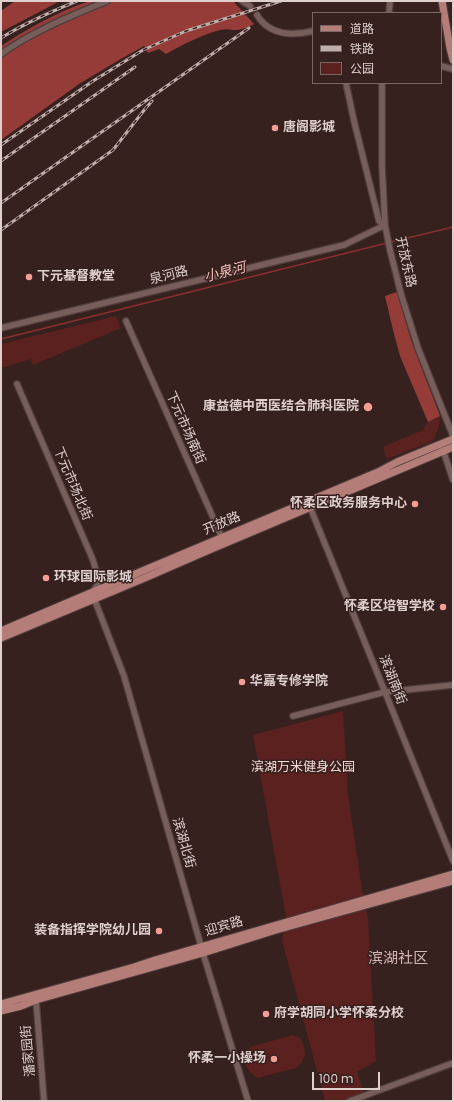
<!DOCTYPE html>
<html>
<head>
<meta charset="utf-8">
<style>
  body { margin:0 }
  #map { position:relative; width:454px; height:1102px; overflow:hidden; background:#36211f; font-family:Poppins,"Noto Sans SC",sans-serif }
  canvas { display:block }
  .frame { position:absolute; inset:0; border:2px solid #dfd0ce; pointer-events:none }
  .legend { position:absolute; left:312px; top:12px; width:130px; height:72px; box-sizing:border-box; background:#36211f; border:1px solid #7a6765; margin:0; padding:5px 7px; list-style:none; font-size:12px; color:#dfd0ce }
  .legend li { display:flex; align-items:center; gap:8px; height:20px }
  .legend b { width:20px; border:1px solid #7a6765 }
  .scale { position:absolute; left:312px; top:1072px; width:68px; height:18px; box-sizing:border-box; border:2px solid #dfd0ce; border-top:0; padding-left:5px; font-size:12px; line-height:14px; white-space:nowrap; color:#dfd0ce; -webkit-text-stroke:3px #36211f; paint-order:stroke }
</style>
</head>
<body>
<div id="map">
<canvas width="454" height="1102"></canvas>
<div class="frame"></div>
<ul class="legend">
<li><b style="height:5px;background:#b57d78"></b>道路</li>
<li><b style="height:5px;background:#bfaeac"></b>铁路</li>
<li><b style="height:11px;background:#5a211f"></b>公园</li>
</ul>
<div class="scale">100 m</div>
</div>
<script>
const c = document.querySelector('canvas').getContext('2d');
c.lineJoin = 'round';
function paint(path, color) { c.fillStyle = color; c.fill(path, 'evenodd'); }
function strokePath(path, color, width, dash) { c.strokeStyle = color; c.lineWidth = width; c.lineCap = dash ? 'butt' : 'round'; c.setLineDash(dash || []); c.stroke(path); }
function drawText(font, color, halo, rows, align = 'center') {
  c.font = font + ' Poppins,"Noto Sans SC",sans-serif'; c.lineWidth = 3; c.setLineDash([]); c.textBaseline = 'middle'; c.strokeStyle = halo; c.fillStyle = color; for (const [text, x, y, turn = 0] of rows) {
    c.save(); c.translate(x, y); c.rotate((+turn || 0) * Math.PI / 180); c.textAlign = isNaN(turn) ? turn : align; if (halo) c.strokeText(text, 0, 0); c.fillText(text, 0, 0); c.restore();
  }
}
paint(new Path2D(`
  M 116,316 L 121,328 L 33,365 L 31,359 L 1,368 L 1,344 Z
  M 440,416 L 439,426 L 433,441 L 387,459 L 383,447 L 423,430 L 428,422 Z
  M 343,711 L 348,795 L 362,889 L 368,919 L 376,1061 L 357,1072 L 364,1092 L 357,1094 L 359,1101 L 325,1101 L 282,940 L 286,917 L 253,735 Z
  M 293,1035 L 300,1038 L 304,1046 L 305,1055 L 302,1062 L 296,1068 L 258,1078 L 251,1073 L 246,1066 L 246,1056 L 250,1047 Z`), '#5a211f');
paint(new Path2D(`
  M 15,1 L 60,1 L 1,32 L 1,11 Z
  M 90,1 L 233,1 L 254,24 C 247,28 241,30 233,30 C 229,29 225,29 220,30 C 201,35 184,44 166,54 L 159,49 L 148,53 L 144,46 L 119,60 L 79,84 L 1,140 L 1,46 C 29,28 58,11 90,1 Z
  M 397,292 L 411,340 L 440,416 L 428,422 L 400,356 L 393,330 L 385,296 Z`), '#953c39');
strokePath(new Path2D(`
  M 391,242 L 453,227
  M 1,339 L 387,243`), '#88302e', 1.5);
strokePath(new Path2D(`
  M 250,6 L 257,15`), '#4f3b39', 5.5, [5.5, 3]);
const minor = new Path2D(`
  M 242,1 L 250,6
  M 389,13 L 390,1
  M 257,15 C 269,35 292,36 313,31
  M 1,54 C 33,31 71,16 107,1
  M 441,66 L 453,69
  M 346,83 L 354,121 L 379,221 L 385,225
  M 382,83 L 382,166 L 385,225 L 390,250 L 401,294 L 418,348 L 453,436
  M 126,321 L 223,540
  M 1,328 L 344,245 L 385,225
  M 17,384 L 93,560 L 98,578 L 98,584 L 92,593 L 124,676 L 203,953 L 248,1101
  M 441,444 L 453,480
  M 310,507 L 385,692 L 453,861
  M 293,716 L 385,692 L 453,685
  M 36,1000 L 44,1101
  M 350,1101 L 453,1063`);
const major = new Path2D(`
  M 442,1 L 450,48 L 453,60
  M 1,631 L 147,569 L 378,472 L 397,462 L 453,439
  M 1,638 L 147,577 L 209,550 L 453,447
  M 1,1004 L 134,967 L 155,960 L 453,874
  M 1,1011 L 21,1006 L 36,1000 L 203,953 L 276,930 L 453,881`);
strokePath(minor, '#4f3d3c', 8);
strokePath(major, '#4f3d3c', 9);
strokePath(minor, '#775e5b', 5.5);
strokePath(major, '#b57d78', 7);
const rail = new Path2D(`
  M 1,38 C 25,23 50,12 77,1
  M 1,145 L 93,81 L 143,50 L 186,31 L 281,1
  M 1,161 L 135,67
  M 1,203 L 249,28
  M 1,230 L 113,150 L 145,109 L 152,101`);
strokePath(rail, '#bfaeac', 3);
strokePath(rail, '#36211f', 1.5, [4.5]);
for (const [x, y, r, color] of [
  [275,128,4,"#f59c95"],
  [29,277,4,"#f59c95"],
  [368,407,5,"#f59c95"],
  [415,504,4,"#f59c95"],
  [46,578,4,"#f59c95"],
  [443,607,4,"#f59c95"],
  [242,682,4,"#f59c95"],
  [159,931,4,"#f59c95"],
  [266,1014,4,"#f59c95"],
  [274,1059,4,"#f59c95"]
]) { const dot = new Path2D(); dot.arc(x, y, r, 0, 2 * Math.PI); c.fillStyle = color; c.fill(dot); strokePath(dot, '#36211f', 1.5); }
drawText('bold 13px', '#dfd0ce', '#36211f', [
  ["唐阁影城",283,128],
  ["下元基督教堂",37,277],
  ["康益德中西医结合肺科医院",359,407,"right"],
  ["怀柔区政务服务中心",407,504,"right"],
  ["环球国际影城",54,578],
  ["怀柔区培智学校",435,607,"right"],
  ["华嘉专修学院",250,682],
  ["装备指挥学院幼儿园",151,931,"right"],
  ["府学胡同小学怀柔分校",274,1014],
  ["怀柔一小操场",266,1059,"right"]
], 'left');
drawText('13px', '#dfd0ce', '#36211f', [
  ["开放东路",405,262,77],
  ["泉河路",169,276,-14],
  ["下元市场南街",185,428,66],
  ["下元市场北街",72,484,67],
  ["开放路",222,524,-23],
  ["滨湖南街",392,680,68],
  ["滨湖北街",183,843,74],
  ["迎宾路",224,927,-16],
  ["潘家园街",29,1051,-95]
]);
drawText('13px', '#f5dad7', '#36211f', [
  ["滨湖万米健身公园",303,768]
]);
drawText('italic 14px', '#f5c1bc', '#36211f', [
  ["小泉河",225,273,-14]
]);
drawText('15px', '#d3b7b4', '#36211f', [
  ["滨湖社区",398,959]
]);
</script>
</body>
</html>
